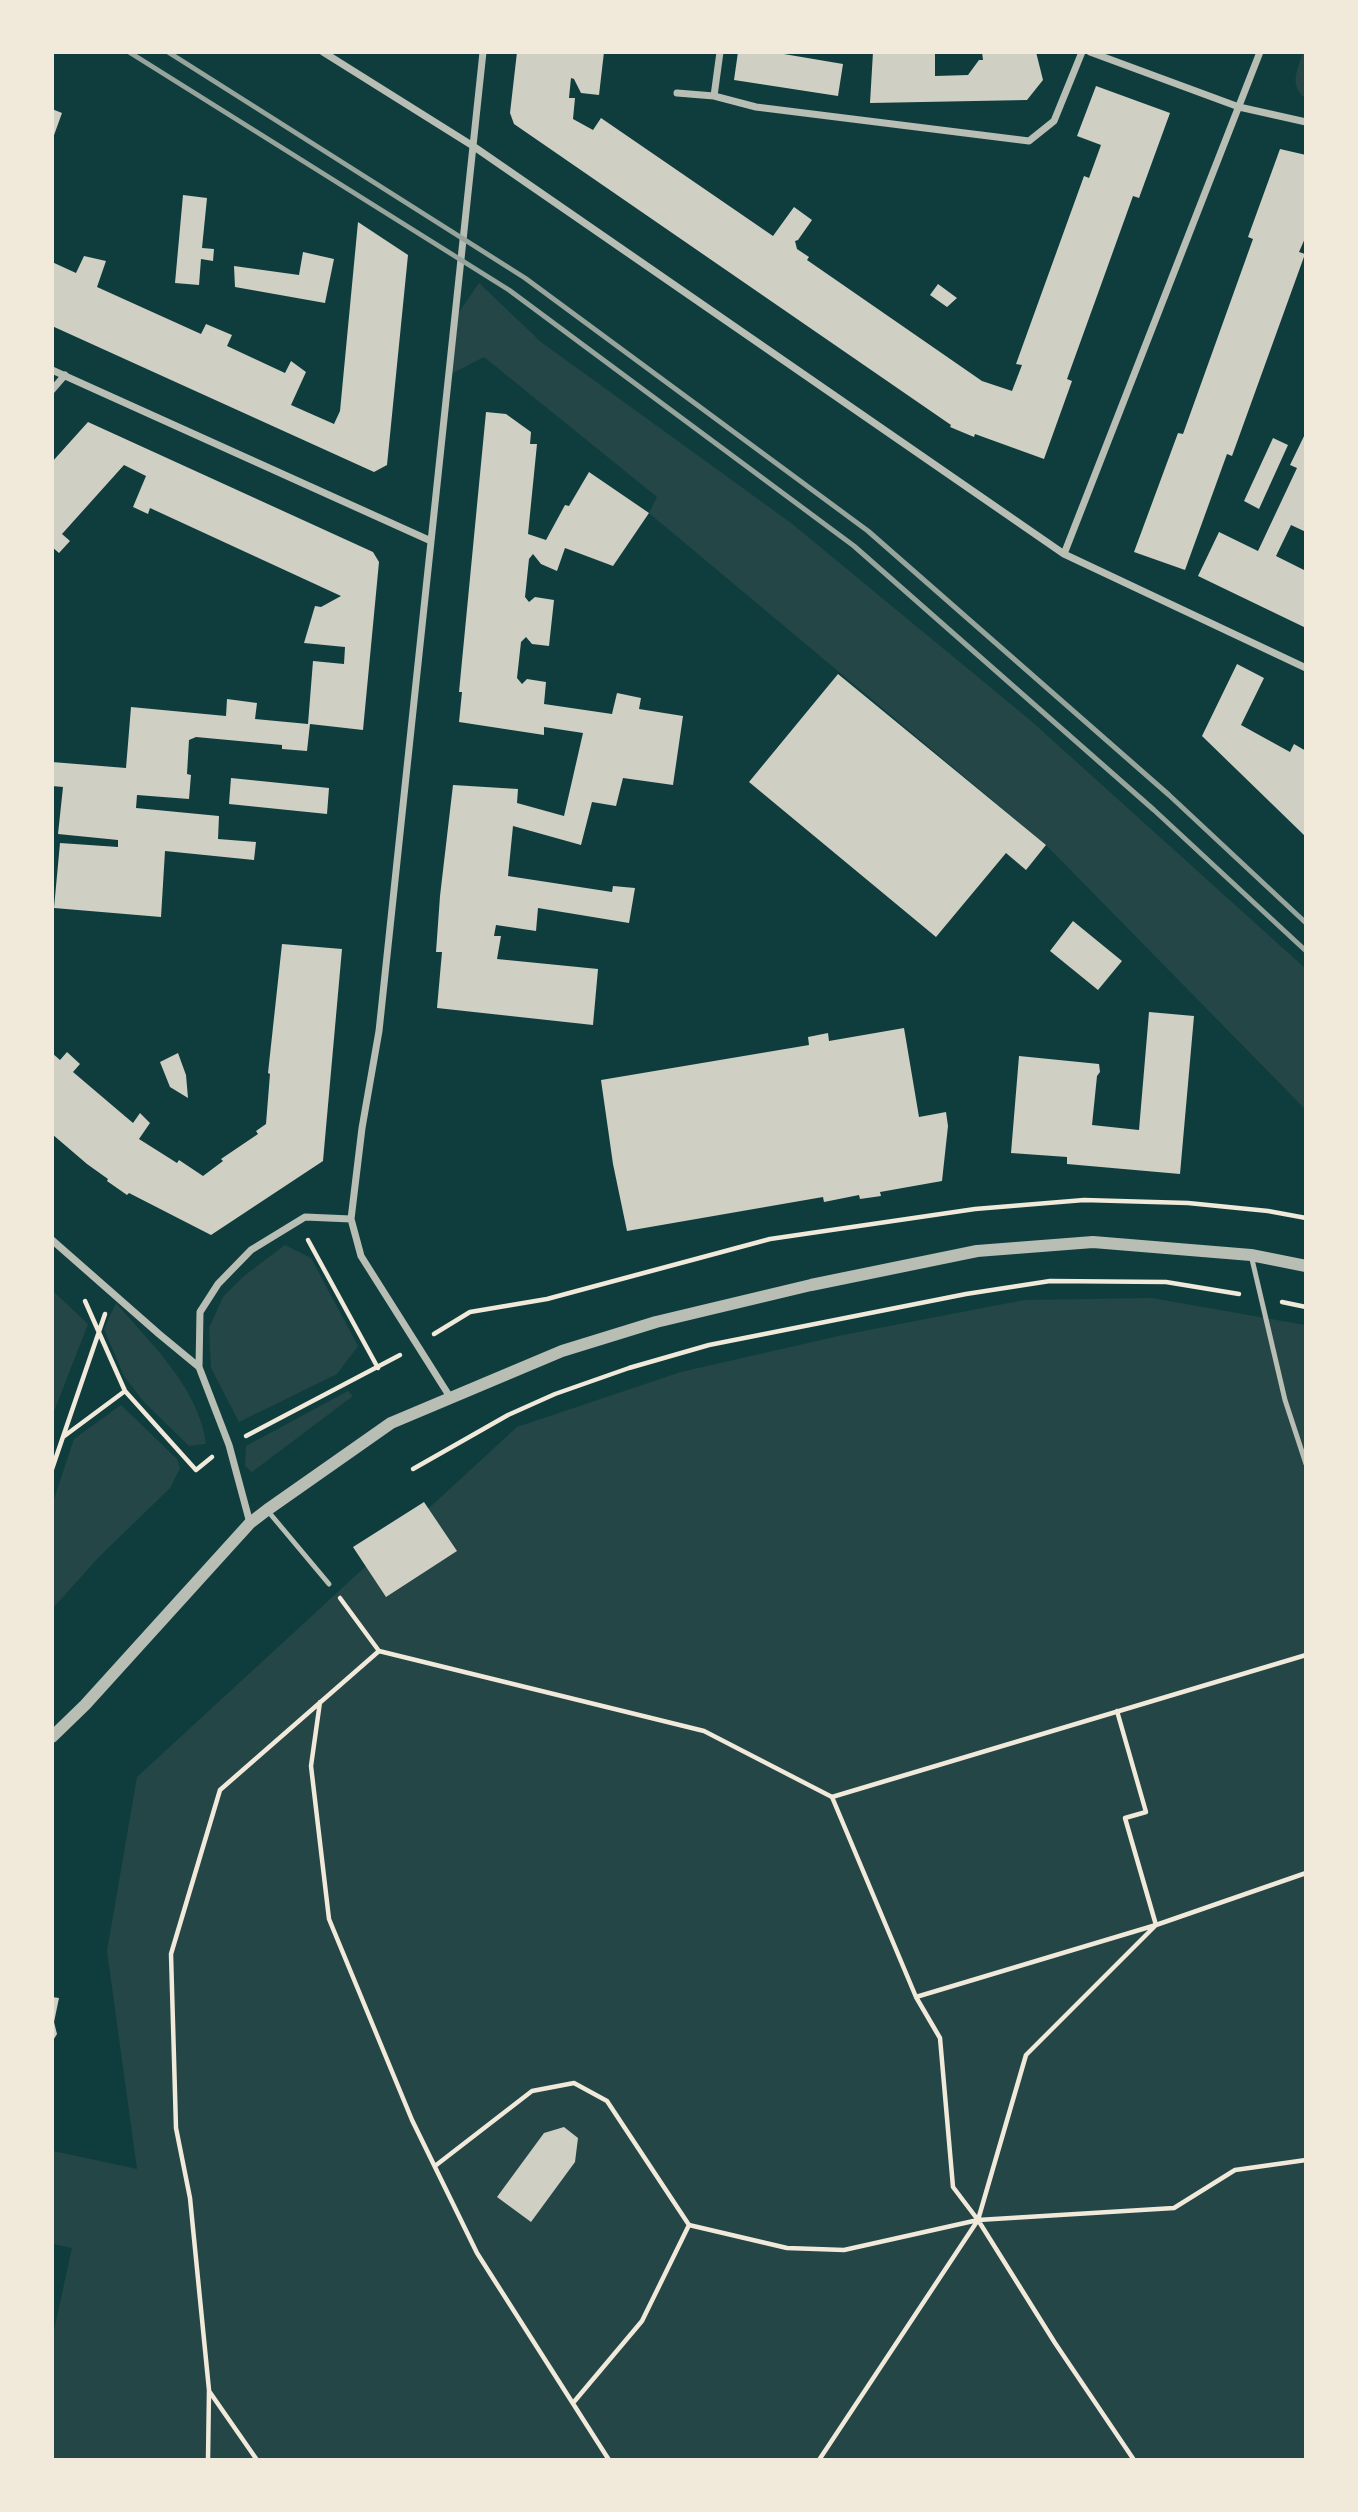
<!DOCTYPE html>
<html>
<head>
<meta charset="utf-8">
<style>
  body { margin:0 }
  #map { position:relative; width:1358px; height:2512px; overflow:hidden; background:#0f3d3e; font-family:"Work Sans",sans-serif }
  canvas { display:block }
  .frame { position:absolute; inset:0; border:54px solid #f1e9da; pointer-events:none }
</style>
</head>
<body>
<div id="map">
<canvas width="1358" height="2512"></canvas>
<div class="frame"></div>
</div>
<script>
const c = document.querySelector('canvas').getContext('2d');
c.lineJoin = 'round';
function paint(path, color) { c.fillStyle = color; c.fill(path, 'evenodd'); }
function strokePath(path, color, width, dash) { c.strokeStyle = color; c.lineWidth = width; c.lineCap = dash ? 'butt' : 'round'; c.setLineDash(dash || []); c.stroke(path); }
paint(new Path2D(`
  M 1303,53 L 1305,53 L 1305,98 C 1289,85 1297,70 1303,53 Z
  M 479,283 L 541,342 L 791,523 L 1030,720 L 1305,968 L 1305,1109 L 1046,845 L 649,513 L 657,497 L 484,357 L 449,375 L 455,318 Z
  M 285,1245 L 311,1258 L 358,1346 L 337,1374 L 239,1422 L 211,1368 L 209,1328 L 223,1297 L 244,1276 Z
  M 53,1291 L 88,1324 L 53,1414 Z
  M 1152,1298 L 1305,1325 L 1305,2459 L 52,2459 L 53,2335 L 72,2248 L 53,2244 L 53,2151 L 137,2169 L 107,1951 L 137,1777 L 517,1427 L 681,1372 L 843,1335 L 1024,1300 Z
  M 116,1303 C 151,1344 199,1388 206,1444 L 189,1446 L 143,1401 L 124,1376 L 104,1329 Z
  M 348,1391 L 353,1396 L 252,1472 L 245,1466 L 246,1446 Z
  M 121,1405 L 177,1459 L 180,1468 L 170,1488 L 98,1558 L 53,1608 L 53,1502 L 74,1439 Z`), '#244646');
paint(new Path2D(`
  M 517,52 L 604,52 L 599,95 L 581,93 L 574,79 L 571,78 L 569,98 L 575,98 L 573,119 L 593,130 L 601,118 L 773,236 L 794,207 L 812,220 L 798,240 L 795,241 L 797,249 L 809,257 L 807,260 L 982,381 L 1012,391 L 1022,365 L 1016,364 L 1084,176 L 1089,178 L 1101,145 L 1077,136 L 1096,86 L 1170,113 L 1139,198 L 1133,196 L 1097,296 L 1067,379 L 1072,381 L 1044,459 L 975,434 L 974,437 L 950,427 L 951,425 L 514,124 L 510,113 Z
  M 738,52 L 772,52 L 843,64 L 838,96 L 734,80 Z
  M 873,52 L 935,52 L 935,76 L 968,75 L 979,60 L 983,60 L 982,52 L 1036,52 L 1043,80 L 1027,100 L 870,103 Z
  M 52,109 L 62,113 L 53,138 L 52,138 Z
  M 1280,149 L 1306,155 L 1306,236 L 1299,252 L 1305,254 L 1232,456 L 1227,454 L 1185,570 L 1134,552 L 1178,433 L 1183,434 L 1253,239 L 1248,237 Z
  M 183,195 L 207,198 L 202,248 L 214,249 L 213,261 L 201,259 L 199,285 L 175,283 Z
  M 358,222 L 408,255 L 387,465 L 374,472 L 52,326 L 52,262 L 76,273 L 84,256 L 106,261 L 97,287 L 201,334 L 206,324 L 232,335 L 227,346 L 285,373 L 291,361 L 306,372 L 291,405 L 334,424 L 340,411 Z
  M 303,252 L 334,259 L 325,303 L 235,287 L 234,266 L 299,275 Z
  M 938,284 L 957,298 L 947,307 L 930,295 Z
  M 486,412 L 506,414 L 531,432 L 530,444 L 537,444 L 528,534 L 546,540 L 565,505 L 569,506 L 589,472 L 649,513 L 613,566 L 565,548 L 557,571 L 541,564 L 533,554 L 529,559 L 525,597 L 529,602 L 535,597 L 554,600 L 549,646 L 532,644 L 526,637 L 521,642 L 517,678 L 522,684 L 527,679 L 546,682 L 544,704 L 612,714 L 617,693 L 641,698 L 639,709 L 683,716 L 673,785 L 623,778 L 616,806 L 592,802 L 581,845 L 513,826 L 508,876 L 612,892 L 613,886 L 635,888 L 629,923 L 538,908 L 536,931 L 496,925 L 494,936 L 501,936 L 497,959 L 598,969 L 593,1025 L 437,1008 L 442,952 L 436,952 L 440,896 L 453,785 L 518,789 L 517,803 L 564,816 L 583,733 L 544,727 L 544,735 L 459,722 L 462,692 L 459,692 Z
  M 88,422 L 373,552 L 379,562 L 363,730 L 310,724 L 307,751 L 282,749 L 282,745 L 196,737 L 189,740 L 187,774 L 191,775 L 189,799 L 137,795 L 136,808 L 219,816 L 218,839 L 256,842 L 254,860 L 165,851 L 161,917 L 54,908 L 60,843 L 118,847 L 118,840 L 58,834 L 63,787 L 52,786 L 52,762 L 126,768 L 131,707 L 226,716 L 227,699 L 257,703 L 255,719 L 308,724 L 313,661 L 344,664 L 345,647 L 304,643 L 315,606 L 321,607 L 341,596 L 150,508 L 148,514 L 133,507 L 146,476 L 124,465 L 62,534 L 70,541 L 59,553 L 52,547 L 52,462 Z
  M 1306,432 L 1306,532 L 1291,525 L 1276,556 L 1306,571 L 1306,628 L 1198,576 L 1219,532 L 1258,551 L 1297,468 L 1290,465 Z
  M 1273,438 L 1288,445 L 1259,509 L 1244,501 Z
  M 1237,664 L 1264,678 L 1241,725 L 1290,752 L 1294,744 L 1306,751 L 1306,837 L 1202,736 Z
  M 838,674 L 1046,845 L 1026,870 L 1006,853 L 936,937 L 749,782 Z
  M 231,778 L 329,788 L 327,814 L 229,804 Z
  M 1073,921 L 1122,961 L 1098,990 L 1050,951 Z
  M 282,944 L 342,949 L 323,1161 L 211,1235 L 129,1193 L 127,1195 L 107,1181 L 108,1179 L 87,1164 L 52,1134 L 52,1053 L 60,1060 L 67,1052 L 80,1064 L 73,1072 L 133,1123 L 140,1113 L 150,1123 L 139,1139 L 177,1163 L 179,1160 L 203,1176 L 223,1161 L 221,1159 L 258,1134 L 256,1131 L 266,1124 L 270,1074 L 268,1073 Z
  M 1149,1012 L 1194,1016 L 1180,1174 L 1067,1164 L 1067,1157 L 1011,1153 L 1019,1056 L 1099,1064 L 1100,1072 L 1097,1076 L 1092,1125 L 1139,1130 Z
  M 904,1028 L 919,1117 L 946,1112 L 948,1126 L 942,1181 L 880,1192 L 881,1196 L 860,1199 L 859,1195 L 824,1202 L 823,1197 L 627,1231 L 613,1164 L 601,1080 L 809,1045 L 808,1037 L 828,1033 L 829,1041 Z
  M 178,1053 L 186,1075 L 188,1098 L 170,1087 L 160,1062 Z
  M 424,1502 L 457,1551 L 386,1597 L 353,1547 Z
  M 52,1997 L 59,1998 L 54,2022 L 57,2034 L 52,2042 Z
  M 564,2127 L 578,2138 L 575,2162 L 531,2222 L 497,2197 L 544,2133 Z`), '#cfcfc3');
strokePath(new Path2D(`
  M 308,1240 L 378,1368
  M 85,1301 L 125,1391 L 196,1470 L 212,1457
  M 1282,1302 L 1306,1307
  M 434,1334 L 470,1312 L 547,1299 L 770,1239 L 975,1209 L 1084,1200 L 1188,1203 L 1268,1211 L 1306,1218
  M 246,1436 L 400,1355
  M 63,1437 L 125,1391
  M 52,1469 L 105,1314
  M 413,1469 L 508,1415 L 555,1394 L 629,1368 L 709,1345 L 966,1294 L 1050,1281 L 1166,1282 L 1239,1294
  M 340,1598 L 379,1651
  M 320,1702 L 311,1766 L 329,1919 L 412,2120 L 477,2253 L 609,2460
  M 832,1797 L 1306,1655
  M 435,2166 L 532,2091 L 574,2083 L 607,2101 L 689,2225 L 642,2321 L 573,2403
  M 689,2225 L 787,2248 L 844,2250 L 978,2220 L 1174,2208 L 1235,2170 L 1306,2160
  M 209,2391 L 257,2460
  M 208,2460 L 209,2390 L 190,2198 L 176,2128 L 171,1954 L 220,1790 L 379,1651 L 704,1731 L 832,1797 L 916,1997
  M 819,2460 L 978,2220 L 1026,2055 L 1156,1925 L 1125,1818 L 1146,1812 L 1117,1711
  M 1134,2460 L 1055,2343 L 978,2220 L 953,2187 L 940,2038 L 916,1997 L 1156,1925 L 1306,1873`), '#f1e9da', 4.5);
strokePath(new Path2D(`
  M 1251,1255 L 1285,1400 L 1306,1464
  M 267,1510 L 329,1584`), '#b8beb3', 5);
strokePath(new Path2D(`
  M 323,52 L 473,146 L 1064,554 L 1306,668
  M 1090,52 L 1239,107 L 1306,122
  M 677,93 L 714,96 L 756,107 L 1029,141 L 1054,121 L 1082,52
  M 714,96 L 720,52
  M 52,370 L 431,541
  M 52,390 L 65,375
  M 1064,554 L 1260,52
  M 52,1240 L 159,1334 L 199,1367
  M 450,1397 L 361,1256 L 351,1219 L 362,1128 L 379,1031 L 483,52
  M 250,1523 L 229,1445 L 199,1367 L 200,1312 L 218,1284 L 251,1250 L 305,1217 L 351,1219`), '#b8beb3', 7);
strokePath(new Path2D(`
  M 52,1737 L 85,1705 L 250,1523 L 267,1510 L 391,1423 L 562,1351 L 656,1322 L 811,1285 L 977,1251 L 1093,1242 L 1251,1255 L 1306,1266`), '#b8beb3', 12);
strokePath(new Path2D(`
  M 129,52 L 509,290 L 854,546 L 1154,810 L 1306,951
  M 168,52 L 525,278 L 868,531 L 1169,795 L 1306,923`), '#97a49c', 5);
</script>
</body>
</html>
